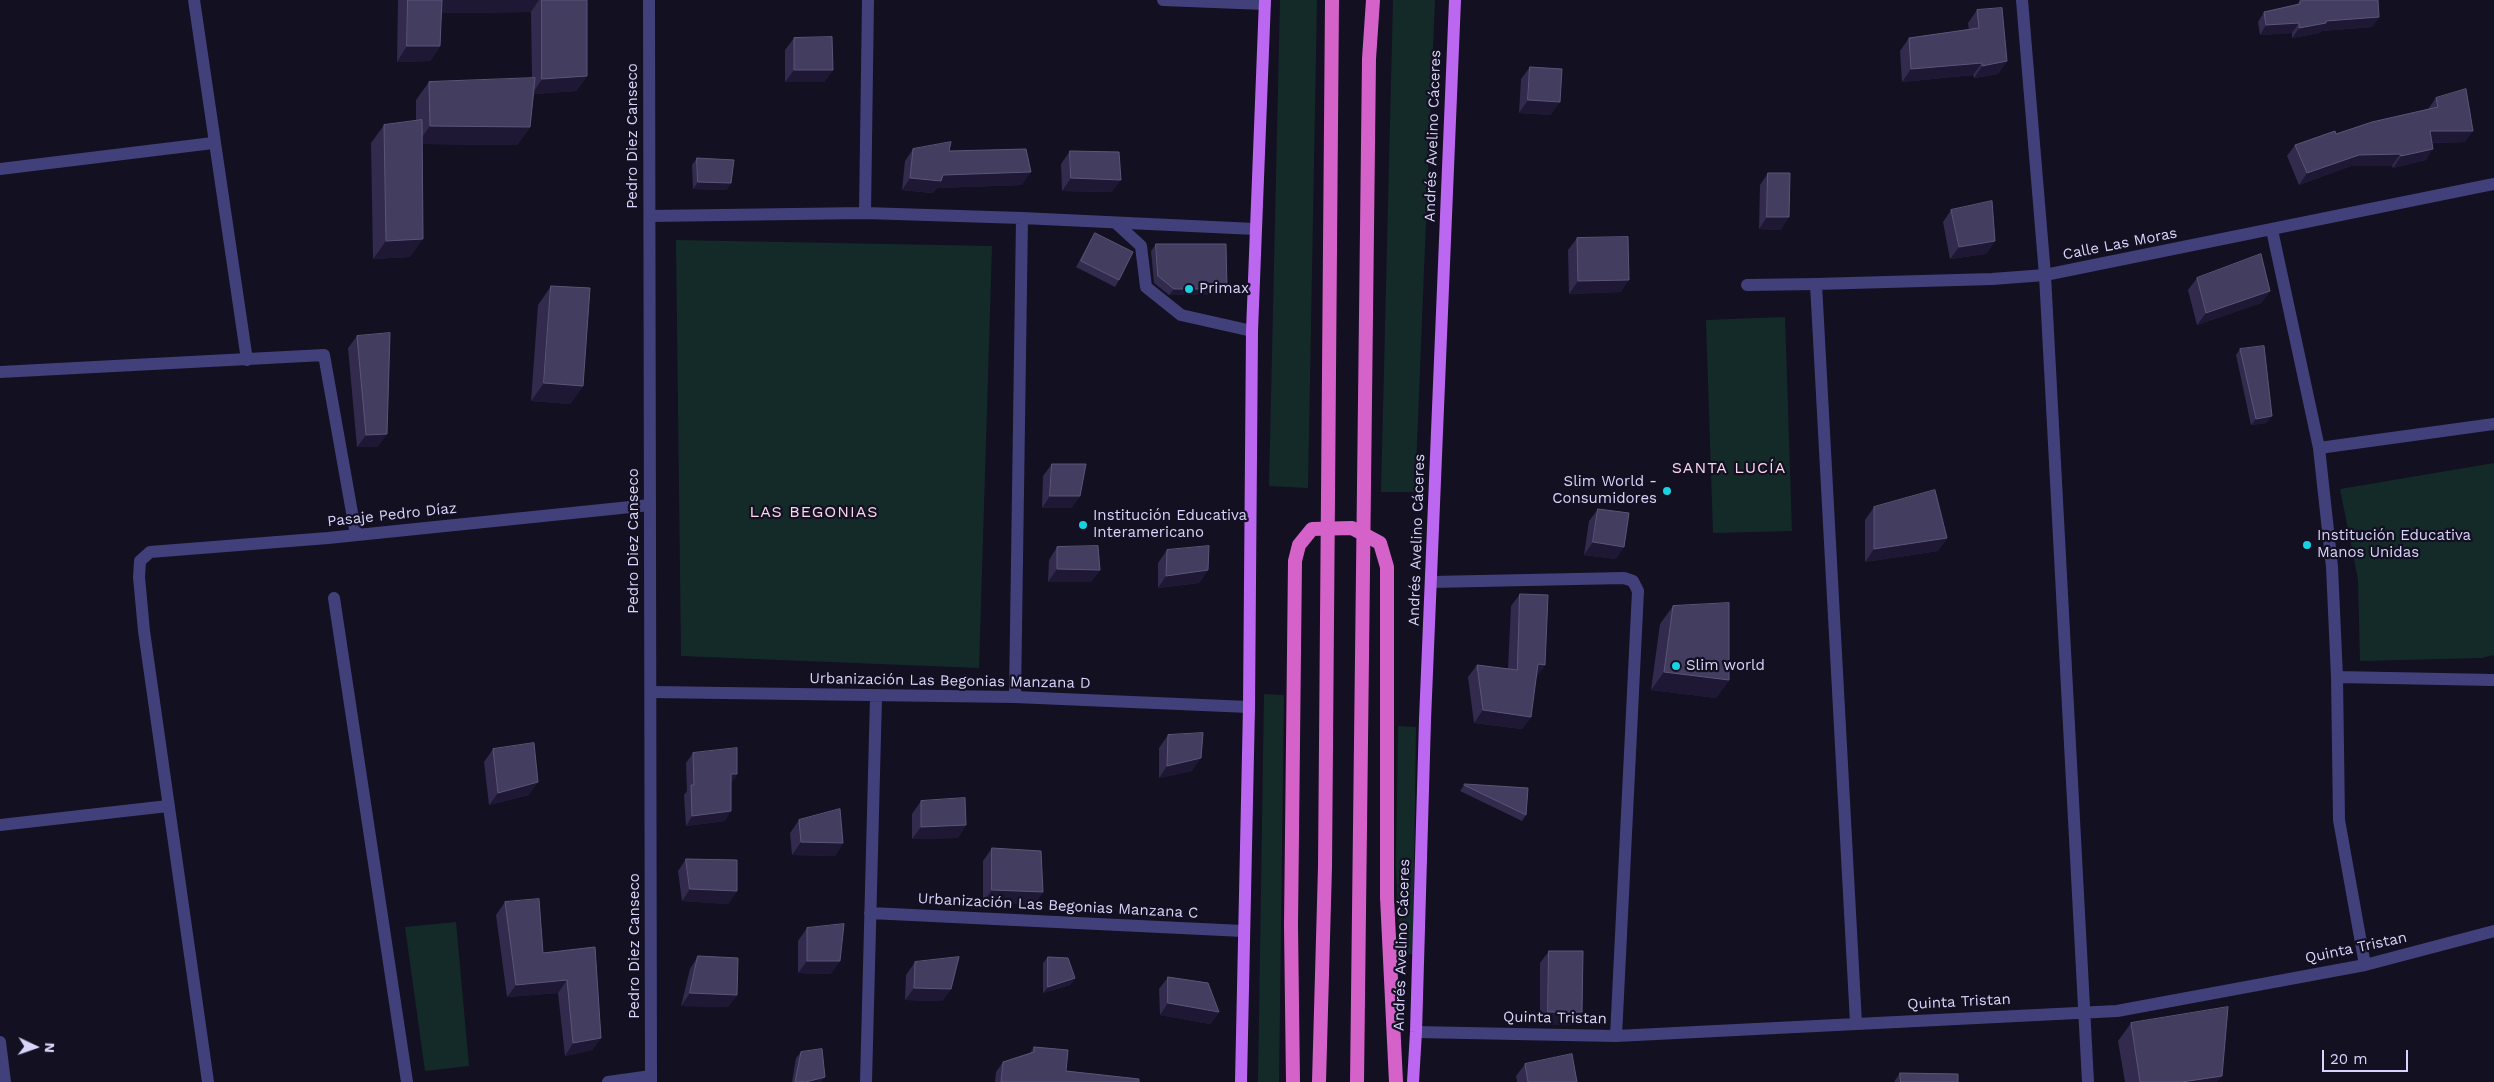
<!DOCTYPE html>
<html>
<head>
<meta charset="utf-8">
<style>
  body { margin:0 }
  #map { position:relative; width:2494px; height:1082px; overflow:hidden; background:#131021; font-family:"Work Sans",sans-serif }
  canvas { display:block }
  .north { position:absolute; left:10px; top:1022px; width:50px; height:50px; -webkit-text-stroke:4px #131021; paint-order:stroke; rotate:93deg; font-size:14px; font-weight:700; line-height:20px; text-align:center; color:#d8d4fb }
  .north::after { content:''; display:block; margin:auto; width:18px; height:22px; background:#d8d4fb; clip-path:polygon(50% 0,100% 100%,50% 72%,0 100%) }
  .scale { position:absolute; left:2322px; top:1050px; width:86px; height:22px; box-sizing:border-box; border:2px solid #d8d4fb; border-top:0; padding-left:6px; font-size:15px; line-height:18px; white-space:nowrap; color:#d8d4fb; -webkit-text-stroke:4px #131021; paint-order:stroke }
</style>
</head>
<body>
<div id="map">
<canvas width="2494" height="1082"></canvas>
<div class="north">N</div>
<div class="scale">20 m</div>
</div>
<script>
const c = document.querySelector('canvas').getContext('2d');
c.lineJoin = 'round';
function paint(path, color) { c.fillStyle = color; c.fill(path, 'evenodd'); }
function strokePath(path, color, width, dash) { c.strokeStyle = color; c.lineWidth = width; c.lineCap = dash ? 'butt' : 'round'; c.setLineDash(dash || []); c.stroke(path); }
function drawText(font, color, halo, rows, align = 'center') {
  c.font = font + ' "Work Sans",sans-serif'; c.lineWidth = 4.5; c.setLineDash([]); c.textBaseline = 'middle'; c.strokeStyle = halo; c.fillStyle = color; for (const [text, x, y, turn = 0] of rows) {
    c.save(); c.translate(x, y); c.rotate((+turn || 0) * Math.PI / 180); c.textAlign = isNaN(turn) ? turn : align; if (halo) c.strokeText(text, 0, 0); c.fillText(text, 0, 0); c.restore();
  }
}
paint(new Path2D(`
  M 1280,0 L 1317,0 L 1308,488 L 1269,486 Z
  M 1393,0 L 1435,0 L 1415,492 L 1381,492 Z
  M 676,240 L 992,246 L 979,668 L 681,656 Z
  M 1785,317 L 1792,531 L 1713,533 L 1706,320 Z
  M 2494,463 L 2494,655 L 2481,658 L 2360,661 L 2358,579 L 2340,489 Z
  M 1264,694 L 1284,695 L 1279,1082 L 1258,1082 Z
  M 1398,726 L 1416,727 L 1413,954 L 1400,954 L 1396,865 Z
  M 456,922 L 469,1066 L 425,1071 L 405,927 Z`), '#142a29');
strokePath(new Path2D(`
  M 1116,223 L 1141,246 L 1146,287 L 1181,315 L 1252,331
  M 1747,285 L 1816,284`), '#41407b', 12);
strokePath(new Path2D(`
  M 334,598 L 407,1082
  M 608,1082 L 651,1076`), '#41407b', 12);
strokePath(new Path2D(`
  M 194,0 L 247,360
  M 1163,0 L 1265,4
  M 2022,0 L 2045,275 L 2088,1082
  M 0,169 L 213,143
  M 865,213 L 868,0
  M 650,216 L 865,213 L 1022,218 L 1255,229
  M 2272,230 L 2319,448 L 2332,567 L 2337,677 L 2339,820 L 2365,965
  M 0,372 L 324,355 L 356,535
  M 2319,448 L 2494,424
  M 1431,582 L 1624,578 L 1633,581 L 1638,591 L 1616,1036
  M 2337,677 L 2494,680
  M 651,692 L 1015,697 L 1249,707
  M 1015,697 L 1022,218
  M 0,825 L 168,806
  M 870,913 L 1243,931
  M 1856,1023 L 1816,284 L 1992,279 L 2045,275 L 2494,184
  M 1416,1032 L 1616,1036 L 2117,1011 L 2365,965 L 2494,931
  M 0,1042 L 5,1082
  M 208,1082 L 144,631 L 139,577 L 140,561 L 150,552 L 328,538 L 650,505
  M 866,1082 L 876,697`), '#41407b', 12);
strokePath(new Path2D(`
  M 649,0 L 651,1082`), '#41407b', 12);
strokePath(new Path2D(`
  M 1241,1082 L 1249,707 L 1252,331 L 1265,0
  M 1413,1082 L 1416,1032 L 1425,720 L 1455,0`), '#bb67ef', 12);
strokePath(new Path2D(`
  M 1387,897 L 1396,1082
  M 1291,925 L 1293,1082
  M 1319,1082 L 1325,867 L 1332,0
  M 1357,1082 L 1369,59 L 1373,0`), '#d462c9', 14);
strokePath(new Path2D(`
  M 1291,925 L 1295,561 L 1299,545 L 1312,529 L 1352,528 L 1380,543 L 1387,567 L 1387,897`), '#d462c9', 14);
paint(new Path2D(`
  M 398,0 L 587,0 L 587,76 L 576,91 L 534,94 L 530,127 L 517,145 L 422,144 L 410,257 L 373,259 L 371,143 L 384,125 L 416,121 L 416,100 L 429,82 L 532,79 L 531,12 L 441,13 L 440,46 L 430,61 L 397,62 Z
  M 2300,1 L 2379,17 L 2372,27 L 2321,31 L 2319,33 L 2292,38 L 2292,33 L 2260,35 L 2258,22 L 2264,12 L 2297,4 Z
  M 1977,10 L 2007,61 L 1998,74 L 1974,78 L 1973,75 L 1902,82 L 1900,51 L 1909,38 L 1969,30 L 1968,23 Z
  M 794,38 L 833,70 L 824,82 L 785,82 L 785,50 Z
  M 1530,67 L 1551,115 L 1519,113 L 1521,79 Z
  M 2436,98 L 2465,142 L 2432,143 L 2426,160 L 2393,168 L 2392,166 L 2351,166 L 2299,185 L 2287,156 L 2295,145 L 2428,109 Z
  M 913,149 L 949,151 L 1022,185 L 937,188 L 932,193 L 902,190 L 905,161 Z
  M 1070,151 L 1112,192 L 1062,191 L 1061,164 Z
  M 697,158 L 727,190 L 693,189 L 692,165 Z
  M 1768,173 L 1781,230 L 1759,229 L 1760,185 Z
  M 1951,210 L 1995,241 L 1986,254 L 1950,259 L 1943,222 Z
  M 1095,233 L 1119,280 L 1115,287 L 1076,267 L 1091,239 Z
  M 1577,238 L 1621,292 L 1569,294 L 1568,250 Z
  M 1156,244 L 1222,295 L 1169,295 L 1154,283 L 1151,251 Z
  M 2197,278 L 2270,291 L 2261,303 L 2197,325 L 2188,290 Z
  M 551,286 L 583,386 L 570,404 L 531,401 L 538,305 Z
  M 357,336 L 378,447 L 357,447 L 348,348 Z
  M 2240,349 L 2267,423 L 2251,425 L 2236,355 Z
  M 1052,464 L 1080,496 L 1071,508 L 1042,508 L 1043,476 Z
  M 1874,507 L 1947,538 L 1938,551 L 1865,562 L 1865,520 Z
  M 1598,509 L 1616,559 L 1584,555 L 1589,521 Z
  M 1057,547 L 1100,570 L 1091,582 L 1048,582 L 1049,560 Z
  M 1167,550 L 1208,570 L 1199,583 L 1158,588 L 1158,563 Z
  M 1520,594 L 1545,665 L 1536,677 L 1531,717 L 1522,729 L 1474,723 L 1468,677 L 1477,665 L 1508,669 L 1511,606 Z
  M 1673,606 L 1729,680 L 1716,698 L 1651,690 L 1660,624 Z
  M 1168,735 L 1192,771 L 1159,778 L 1159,748 Z
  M 493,749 L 529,795 L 489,805 L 484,762 Z
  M 693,753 L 737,774 L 731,783 L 725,821 L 686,826 L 684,795 L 687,791 L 686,763 Z
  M 1465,784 L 1526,815 L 1522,821 L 1460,791 Z
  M 921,801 L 966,825 L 958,838 L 912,839 L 912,814 Z
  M 799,820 L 843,843 L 835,856 L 792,855 L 790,833 Z
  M 992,848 L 1043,892 L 1034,905 L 983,902 L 983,861 Z
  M 686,859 L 737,891 L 728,904 L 682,901 L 678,871 Z
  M 505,902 L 543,953 L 595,947 L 601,1038 L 592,1050 L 565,1056 L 558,993 L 507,997 L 496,915 Z
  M 807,928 L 831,974 L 798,973 L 798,941 Z
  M 1549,951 L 1582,1012 L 1573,1025 L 1540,1025 L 1540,963 Z
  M 698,956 L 737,995 L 728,1007 L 681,1006 L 690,969 Z
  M 1048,957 L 1075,978 L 1070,985 L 1043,993 L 1043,963 Z
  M 915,962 L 951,989 L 942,1001 L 905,1000 L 906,975 Z
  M 1168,977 L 1219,1012 L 1210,1024 L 1160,1015 L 1159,989 Z
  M 2131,1023 L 2222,1076 L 2217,1082 L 2125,1082 L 2118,1041 Z
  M 1034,1047 L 1066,1071 L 1139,1082 L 995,1082 L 996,1072 L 1003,1062 L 1030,1053 Z
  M 801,1052 L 825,1077 L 821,1082 L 792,1082 L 796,1058 Z
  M 1525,1064 L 1577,1082 L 1517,1082 L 1516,1076 Z
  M 1900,1073 L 1958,1082 L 1894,1082 Z`), '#322b4d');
paint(new Path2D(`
  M 440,0 L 539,0 L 531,12 L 431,13 Z
  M 2379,17 L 2372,27 L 2321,31 L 2319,33 L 2292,38 L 2299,28 L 2326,21 Z
  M 2299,23 L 2292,33 L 2260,35 L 2266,25 Z
  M 407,46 L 440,46 L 430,61 L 397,62 Z
  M 2007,61 L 1998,74 L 1974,78 L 1982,66 Z
  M 1982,63 L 1973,75 L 1902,82 L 1911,69 Z
  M 794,70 L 833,70 L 824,82 L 785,82 Z
  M 587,76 L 576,91 L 532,94 L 542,79 Z
  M 1528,100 L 1560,102 L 1551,115 L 1519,113 Z
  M 430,126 L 530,127 L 517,145 L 417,144 Z
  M 2430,131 L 2473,131 L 2465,142 L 2422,143 Z
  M 2433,149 L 2426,160 L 2393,168 L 2401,156 Z
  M 2400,154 L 2392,166 L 2351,166 L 2299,185 L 2307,173 L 2359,155 Z
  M 1031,172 L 1022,185 L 937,188 L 932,193 L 902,190 L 910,178 L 943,175 Z
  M 1071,178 L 1121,180 L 1112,192 L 1062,191 Z
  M 698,182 L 731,183 L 727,190 L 693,189 Z
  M 1767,217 L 1789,217 L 1781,230 L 1759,229 Z
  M 423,239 L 410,257 L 373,259 L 386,241 Z
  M 1995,241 L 1986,254 L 1950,259 L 1959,247 Z
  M 1629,280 L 1621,292 L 1569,294 L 1578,281 Z
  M 1174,289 L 1227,289 L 1222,295 L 1169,295 Z
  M 2270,291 L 2261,303 L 2197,325 L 2206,313 Z
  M 544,383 L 583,386 L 570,404 L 531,401 Z
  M 2272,416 L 2267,423 L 2251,425 L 2256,419 Z
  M 387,434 L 378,447 L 357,447 L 366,435 Z
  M 1050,496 L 1080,496 L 1071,508 L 1042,508 Z
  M 1947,538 L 1938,551 L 1865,562 L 1874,549 Z
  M 1593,542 L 1624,547 L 1616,559 L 1584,555 Z
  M 1057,569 L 1100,570 L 1091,582 L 1048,582 Z
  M 1208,570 L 1199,583 L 1158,588 L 1166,576 Z
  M 1538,664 L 1545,665 L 1536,677 Z
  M 1664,672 L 1729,680 L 1716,698 L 1651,690 Z
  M 1483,710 L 1531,717 L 1522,729 L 1474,723 Z
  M 1201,758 L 1192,771 L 1159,778 L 1167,766 Z
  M 731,774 L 737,774 L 730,784 Z
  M 538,782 L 529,795 L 489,805 L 498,793 Z
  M 731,811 L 725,821 L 686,826 L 692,816 Z
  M 966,825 L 958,838 L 912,839 L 921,827 Z
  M 801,842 L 843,843 L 835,856 L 792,855 Z
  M 690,889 L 737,891 L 728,904 L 682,901 Z
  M 992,890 L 1043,892 L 1034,905 L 983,902 Z
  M 807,961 L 840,961 L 831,974 L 798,973 Z
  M 1075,978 L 1070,985 L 1043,993 L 1048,987 Z
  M 567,980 L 558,993 L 507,997 L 516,985 Z
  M 914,988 L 951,989 L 942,1001 L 905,1000 Z
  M 690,993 L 737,995 L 728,1007 L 681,1006 Z
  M 1168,1003 L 1219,1012 L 1210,1024 L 1160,1015 Z
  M 1548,1012 L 1582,1012 L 1573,1025 L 1540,1025 Z
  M 601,1038 L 592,1050 L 565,1056 L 573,1043 Z
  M 2222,1076 L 2217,1082 L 2182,1082 Z
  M 825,1077 L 821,1082 L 806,1082 Z`), '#1e1834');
const building = new Path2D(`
  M 408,0 L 442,0 L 440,46 L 407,46 Z
  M 542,0 L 587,0 L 587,76 L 542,79 Z
  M 2302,0 L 2378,0 L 2379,17 L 2326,21 L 2326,23 L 2299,28 L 2299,23 L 2266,25 L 2264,12 L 2300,4 L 2300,1 Z
  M 2002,8 L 2007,61 L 1982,66 L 1982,63 L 1911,69 L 1909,38 L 1979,28 L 1977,10 Z
  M 832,37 L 833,70 L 794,70 L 794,38 Z
  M 1530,67 L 1562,69 L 1560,102 L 1528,100 Z
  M 535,78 L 530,127 L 430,126 L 429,82 Z
  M 2466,89 L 2473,131 L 2430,131 L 2433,149 L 2401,156 L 2400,154 L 2359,155 L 2307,173 L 2295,145 L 2335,131 L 2336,134 L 2372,122 L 2438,107 L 2436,98 Z
  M 422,120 L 423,239 L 386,241 L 384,125 Z
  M 951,142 L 949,151 L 1026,149 L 1031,172 L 943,175 L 941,181 L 910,178 L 913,149 Z
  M 1070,151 L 1119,152 L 1121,180 L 1071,178 Z
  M 697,158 L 734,160 L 731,183 L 698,182 Z
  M 1768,173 L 1790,173 L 1789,217 L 1767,217 Z
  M 1992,201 L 1995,241 L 1959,247 L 1951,210 Z
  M 1095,233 L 1133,252 L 1119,280 L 1081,261 Z
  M 1628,237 L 1629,280 L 1578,281 L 1577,238 Z
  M 1156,244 L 1226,244 L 1227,289 L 1174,289 L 1158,276 Z
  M 2261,254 L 2270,291 L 2206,313 L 2197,278 Z
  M 551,286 L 590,288 L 583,386 L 544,383 Z
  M 390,333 L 387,434 L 366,435 L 357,336 Z
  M 2264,346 L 2272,416 L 2256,419 L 2240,349 Z
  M 1052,464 L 1086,464 L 1080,496 L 1050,496 Z
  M 1935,490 L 1947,538 L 1874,549 L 1874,507 Z
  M 1598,509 L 1629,513 L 1624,547 L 1593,542 Z
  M 1098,546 L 1100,570 L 1057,569 L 1057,547 Z
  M 1209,546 L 1208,570 L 1166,576 L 1167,550 Z
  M 1520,594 L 1548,595 L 1545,665 L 1538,664 L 1531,717 L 1483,710 L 1477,665 L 1517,670 Z
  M 1729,603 L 1729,680 L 1664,672 L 1673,606 Z
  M 1203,733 L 1201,758 L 1167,766 L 1168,735 Z
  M 534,743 L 538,782 L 498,793 L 493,749 Z
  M 737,748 L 737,774 L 731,774 L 731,811 L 692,816 L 691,785 L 694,785 L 693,753 Z
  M 1465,784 L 1528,788 L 1526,815 L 1464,785 Z
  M 965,798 L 966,825 L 921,827 L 921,801 Z
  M 840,809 L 843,843 L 801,842 L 799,820 Z
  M 992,848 L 1041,851 L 1043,892 L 992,890 Z
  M 686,859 L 737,860 L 737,891 L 690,889 Z
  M 539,899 L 543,953 L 595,947 L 601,1038 L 573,1043 L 567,980 L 516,985 L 505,902 Z
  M 844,924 L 840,961 L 807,961 L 807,928 Z
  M 1549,951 L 1583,951 L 1582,1012 L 1548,1012 Z
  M 698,956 L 738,958 L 737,995 L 690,993 Z
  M 959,957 L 951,989 L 914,988 L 915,962 Z
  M 1048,957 L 1068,958 L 1075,978 L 1048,987 Z
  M 1168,977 L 1208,983 L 1219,1012 L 1168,1003 Z
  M 2228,1007 L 2222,1076 L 2182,1082 L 2140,1082 L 2131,1023 Z
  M 1034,1047 L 1068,1050 L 1066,1071 L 1139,1079 L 1139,1082 L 1001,1082 L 1003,1062 L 1034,1052 Z
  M 822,1049 L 825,1077 L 806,1082 L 795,1082 L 801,1052 Z
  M 1572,1054 L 1577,1082 L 1528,1082 L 1525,1064 Z
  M 1900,1073 L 1958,1074 L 1958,1082 L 1901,1082 Z`);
paint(building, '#433d60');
strokePath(building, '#5b5578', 1);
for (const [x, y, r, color] of [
  [1189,289,5,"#18d1e3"],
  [1667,491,5,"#18d1e3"],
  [1083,525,5,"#18d1e3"],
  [2307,545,5,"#18d1e3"],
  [1676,666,5,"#18d1e3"]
]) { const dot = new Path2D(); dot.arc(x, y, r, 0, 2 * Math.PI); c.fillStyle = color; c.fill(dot); strokePath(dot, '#131021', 2); }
drawText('15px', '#d8d4fb', '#131021', [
  ["Pedro Diez Canseco",633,136,-90],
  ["Andrés Avelino Cáceres",1433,136,-88],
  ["Calle Las Moras",2120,244,-11],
  ["Pasaje Pedro Díaz",392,515,-6],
  ["Andrés Avelino Cáceres",1417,540,-88],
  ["Pedro Diez Canseco",634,541,-90],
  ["Urbanización Las Begonias Manzana D",950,681,1],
  ["Urbanización Las Begonias Manzana C",1058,906,3],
  ["Andrés Avelino Cáceres",1402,945,-88],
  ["Pedro Diez Canseco",635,946,-90],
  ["Quinta Tristan",2356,948,-12],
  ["Quinta Tristan",1959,1002,-3],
  ["Quinta Tristan",1555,1018,1]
]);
drawText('15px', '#d8d4fb', '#131021', [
  ["Primax",1199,289],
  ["Slim World -",1657,482,"right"],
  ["Consumidores",1657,499,"right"],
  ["Institución Educativa",1093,516],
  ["Interamericano",1093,533],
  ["Institución Educativa",2317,536],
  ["Manos Unidas",2317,553],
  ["Slim world",1686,666]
], 'left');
c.letterSpacing = '1px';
drawText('16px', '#fbd6ee', '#131021', [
  ["SANTA LUCÍA",1729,468],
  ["LAS BEGONIAS",814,512]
]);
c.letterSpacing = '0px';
</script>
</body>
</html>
